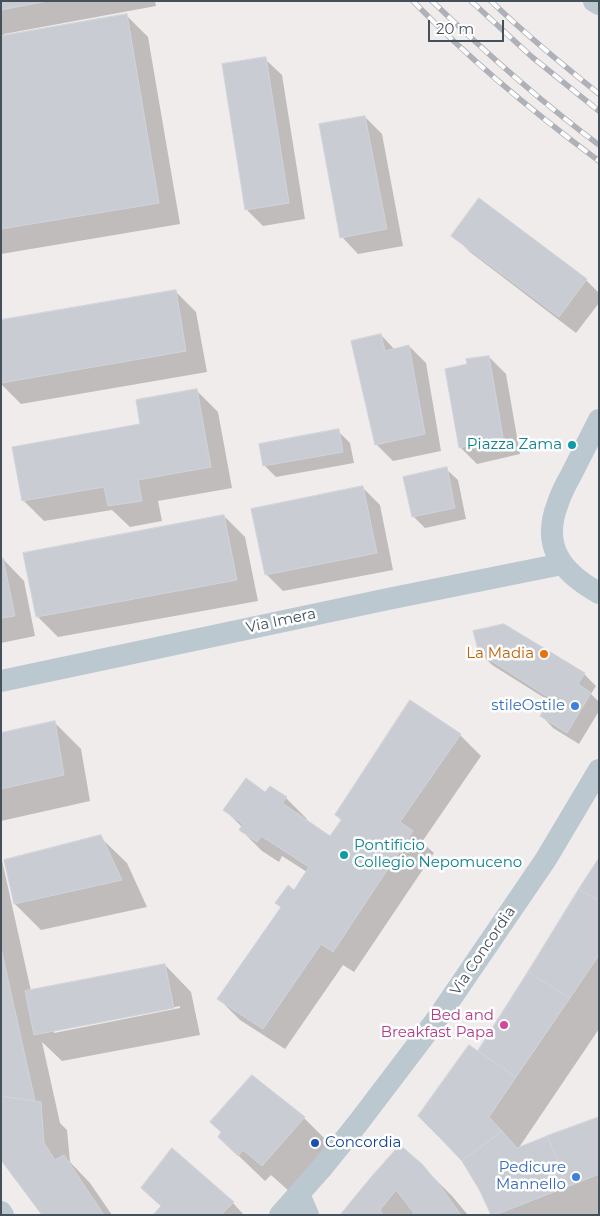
<!DOCTYPE html>
<html>
<head>
<meta charset="utf-8">
<style>
  body { margin:0 }
  #map { position:relative; width:600px; height:1216px; overflow:hidden; background:#f0ecec; font-family:Montserrat,sans-serif }
  canvas { display:block }
  .frame { position:absolute; inset:0; border:2px solid #44515b; pointer-events:none }
  .scale { position:absolute; left:428px; top:20px; width:76px; height:22px; box-sizing:border-box; border:2px solid #44515b; border-top:0; padding-left:6px; font-size:15px; line-height:18px; white-space:nowrap; color:#44515b; -webkit-text-stroke:4px #fff; paint-order:stroke }
</style>
</head>
<body>
<div id="map">
<canvas width="600" height="1216"></canvas>
<div class="frame"></div>
<div class="scale">20 m</div>
</div>
<script>
const c = document.querySelector('canvas').getContext('2d');
c.lineJoin = 'round';
function paint(path, color) { c.fillStyle = color; c.fill(path, 'evenodd'); }
function strokePath(path, color, width, dash) { c.strokeStyle = color; c.lineWidth = width; c.lineCap = dash ? 'butt' : 'round'; c.setLineDash(dash || []); c.stroke(path); }
function drawText(font, color, halo, rows, align = 'center') {
  c.font = font + ' Montserrat,sans-serif'; c.lineWidth = 5; c.setLineDash([]); c.textBaseline = 'middle'; c.strokeStyle = halo; c.fillStyle = color; for (const [text, x, y, turn = 0] of rows) {
    c.save(); c.translate(x, y); c.rotate((+turn || 0) * Math.PI / 180); c.textAlign = isNaN(turn) ? turn : align; if (halo) c.strokeText(text, 0, 0); c.fillText(text, 0, 0); c.restore();
  }
}
paint(new Path2D(`
  M 1,1 L 155,1 L 156,6 L 4,34 L 4,36 L 127,16 L 148,37 L 180,224 L 1,254 Z
  M 265,59 L 282,75 L 305,219 L 263,226 L 246,209 Z
  M 365,117 L 382,134 L 403,246 L 358,254 L 342,237 Z
  M 479,200 L 586,280 L 599,293 L 599,303 L 576,333 L 470,252 L 453,235 Z
  M 175,291 L 196,312 L 207,372 L 21,404 L 1,384 L 1,322 Z
  M 381,335 L 395,350 L 409,346 L 426,363 L 441,451 L 393,461 L 376,444 Z
  M 489,357 L 506,374 L 520,454 L 477,464 L 460,447 L 468,365 Z
  M 197,391 L 218,412 L 232,488 L 158,501 L 162,521 L 130,527 L 112,510 L 44,521 L 23,500 Z
  M 338,431 L 350,443 L 354,463 L 276,477 L 264,465 Z
  M 446,469 L 458,480 L 466,519 L 425,528 L 413,516 Z
  M 363,488 L 380,505 L 393,570 L 283,591 L 266,574 Z
  M 224,516 L 245,537 L 258,601 L 58,637 L 37,616 Z
  M 3,559 L 24,581 L 35,636 L 1,643 L 1,560 Z
  M 480,652 L 584,674 L 596,686 L 591,694 L 599,702 L 599,711 L 579,744 L 553,728 L 542,716 L 551,702 L 492,665 Z
  M 54,722 L 81,749 L 90,801 L 1,821 L 1,734 Z
  M 460,735 L 481,756 L 422,842 L 434,853 L 354,972 L 343,965 L 285,1049 L 240,1020 L 219,999 L 282,908 L 277,903 L 295,892 L 307,872 L 282,856 L 279,862 L 262,851 L 241,830 L 242,827 L 225,810 L 265,794 L 286,798 L 307,819 L 306,821 L 330,838 L 342,821 L 336,815 Z
  M 100,837 L 127,863 L 147,907 L 41,930 L 15,904 Z
  M 1,856 L 31,991 L 165,965 L 191,992 L 200,1035 L 62,1061 L 42,1042 L 60,1123 L 67,1130 L 70,1162 L 90,1183 L 112,1215 L 44,1215 L 1,1158 ZM 180,1006 L 180,1008 L 54,1033 L 54,1030 Z
  M 599,860 L 599,1029 L 518,1149 L 599,1118 L 599,1215 L 493,1215 L 482,1191 L 479,1053 Z
  M 304,1118 L 330,1144 L 290,1192 L 271,1175 L 265,1181 L 219,1137 L 222,1133 L 211,1122 Z
  M 172,1150 L 233,1203 L 244,1215 L 155,1215 L 162,1207 L 142,1188 Z
  M 421,1165 L 452,1196 L 468,1215 L 342,1215 Z`), '#0003');
const building = new Path2D(`
  M 1,1 L 47,1 L 1,10 Z
  M 127,14 L 159,203 L 1,229 L 1,36 Z
  M 266,57 L 289,203 L 245,210 L 222,64 Z
  M 365,116 L 387,229 L 340,238 L 319,124 Z
  M 479,198 L 587,279 L 559,317 L 451,236 Z
  M 176,290 L 186,351 L 1,383 L 1,320 Z
  M 381,334 L 385,351 L 409,345 L 425,434 L 375,445 L 351,341 Z
  M 489,356 L 503,437 L 459,448 L 445,369 L 467,364 L 466,359 Z
  M 197,389 L 211,467 L 138,480 L 142,501 L 108,506 L 104,487 L 22,501 L 12,447 L 140,424 L 136,400 Z
  M 339,429 L 343,452 L 263,466 L 259,444 Z
  M 447,467 L 455,508 L 412,517 L 403,477 Z
  M 363,486 L 377,553 L 265,575 L 251,509 Z
  M 224,515 L 237,580 L 36,617 L 23,553 Z
  M 1,558 L 3,558 L 15,616 L 1,618 Z
  M 504,624 L 585,673 L 578,684 L 591,693 L 567,733 L 540,716 L 551,699 L 479,653 L 473,631 Z
  M 410,700 L 461,734 L 400,822 L 413,831 L 333,952 L 321,944 L 263,1029 L 217,999 L 281,907 L 275,903 L 288,885 L 294,890 L 309,867 L 261,836 L 257,842 L 239,830 L 243,824 L 223,810 L 246,778 L 265,792 L 270,786 L 287,797 L 282,803 L 330,836 L 342,819 L 335,815 Z
  M 55,721 L 64,775 L 1,789 L 1,733 Z
  M 101,835 L 122,880 L 14,904 L 4,860 Z
  M 599,858 L 599,901 L 579,889 Z
  M 579,889 L 599,901 L 599,955 L 570,998 L 528,972 Z
  M 1,948 L 35,1101 L 1,1096 Z
  M 165,964 L 174,1008 L 34,1035 L 25,991 Z
  M 528,972 L 570,998 L 516,1077 L 478,1051 Z
  M 469,1045 L 516,1077 L 489,1117 L 502,1131 L 462,1161 L 441,1139 L 418,1116 Z
  M 252,1075 L 305,1117 L 262,1166 L 243,1150 L 238,1156 L 218,1137 L 221,1132 L 210,1122 Z
  M 1,1096 L 41,1102 L 44,1143 L 55,1160 L 64,1155 L 104,1215 L 42,1215 L 1,1160 Z
  M 599,1117 L 599,1174 L 569,1186 L 547,1136 Z
  M 502,1131 L 517,1148 L 547,1136 L 569,1186 L 500,1213 L 491,1215 L 480,1191 L 462,1161 Z
  M 400,1145 L 422,1164 L 438,1183 L 461,1215 L 412,1215 L 414,1213 L 396,1190 L 380,1210 L 383,1215 L 340,1215 L 372,1176 Z
  M 172,1148 L 234,1202 L 221,1215 L 153,1215 L 161,1206 L 141,1188 Z`);
paint(building, '#c9ccd2');
strokePath(building, '#d0d3d9', 1);
strokePath(new Path2D(`
  M 594,1 L 599,4
  M 599,420 C 590,438 580,457 571,475 C 566,484 561,493 558,503 C 541,546 561,572 599,593
  M 1,681 L 388,599 L 562,564
  M 299,1194 L 308,1215
  M 1,1212 L 3,1215
  M 280,1215 L 321,1169 L 358,1123 L 437,1019 L 546,859 L 599,770`), '#bcc8d0', 22);
const rail = new Path2D(`
  M 413,1 C 470,60 533,112 599,161
  M 432,1 C 485,52 540,101 599,145
  M 471,1 L 532,57 L 599,111
  M 491,1 C 525,34 562,64 599,94`);
strokePath(rail, '#aeb2b8', 5.5);
strokePath(rail, '#fff', 4, [11]);
for (const [x, y, r, color] of [
  [572,445,5,"#0f9aa8"],
  [544,654,5,"#e8710a"],
  [575,706,5,"#3f7fe0"],
  [344,855,5,"#0f9aa8"],
  [504,1025,5,"#d1479c"],
  [315,1143,5,"#1a4fb4"],
  [576,1177,5,"#3f7fe0"]
]) { const dot = new Path2D(); dot.arc(x, y, r, 0, 2 * Math.PI); c.fillStyle = color; c.fill(dot); strokePath(dot, '#fff', 2); }
drawText('15px', '#0d838f', '#fff', [
  ["Piazza Zama",562,445],
  ["Pontificio",354,846,"left"],
  ["Collegio Nepomuceno",354,863,"left"]
], 'right');
drawText('15px', '#44515b', '#fff', [
  ["Via Imera",281,621,-12],
  ["Via Concordia",483,951,-56]
]);
drawText('15px', '#c56008', '#fff', [
  ["La Madia",534,654]
], 'right');
drawText('15px', '#366cbe', '#fff', [
  ["stileOstile",565,706],
  ["Pedicure",566,1168],
  ["Mannello",566,1185]
], 'right');
drawText('15px', '#b23c85', '#fff', [
  ["Bed and",494,1016],
  ["Breakfast Papa",494,1033]
], 'right');
drawText('15px', '#164399', '#fff', [
  ["Concordia",325,1143]
], 'left');
</script>
</body>
</html>
